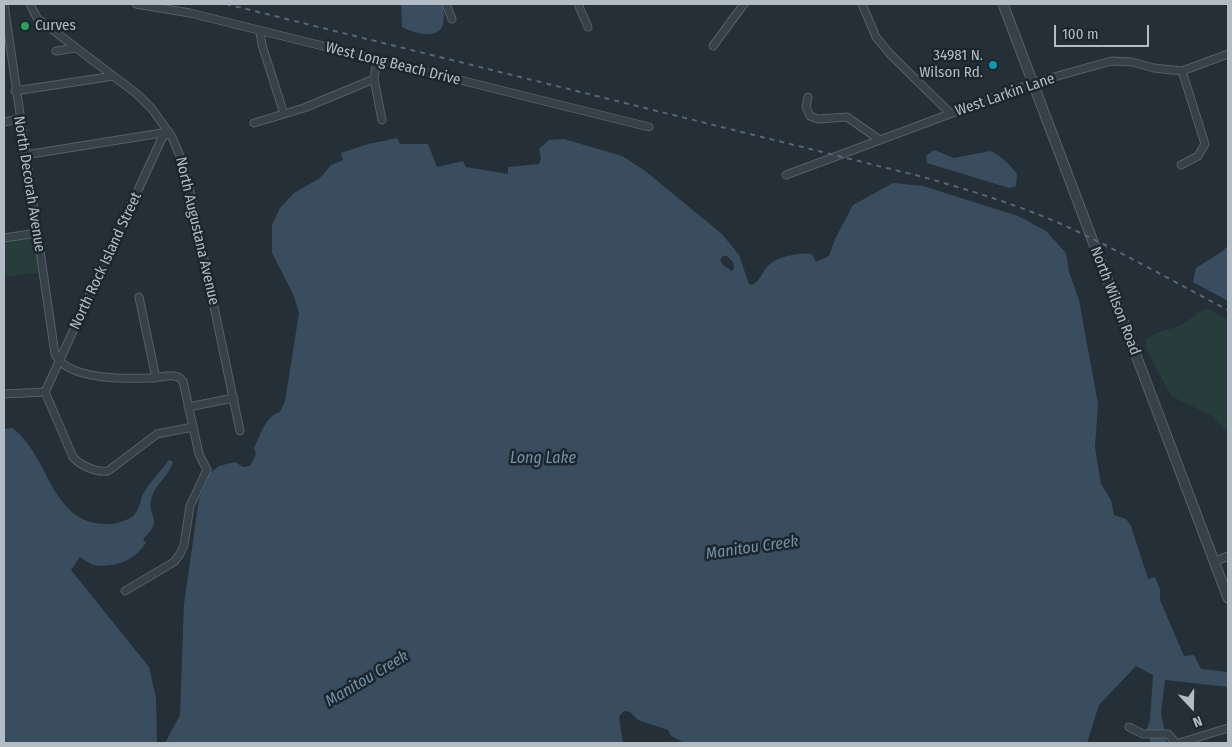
<!DOCTYPE html>
<html>
<head>
<meta charset="utf-8">
<style>
  body { margin:0 }
  #map { position:relative; width:1232px; height:747px; overflow:hidden; background:#242f38; font-family:"Fira Sans Condensed",sans-serif }
  canvas { display:block }
  .frame { position:absolute; inset:0; border:5px solid #b2bcc5; pointer-events:none }
  .north { position:absolute; left:1167px; top:682px; width:50px; height:50px; -webkit-text-stroke:4px #1c262e; paint-order:stroke; rotate:159deg; font-size:14px; font-weight:700; line-height:20px; text-align:center; color:#b2bcc5 }
  .north::after { content:''; display:block; margin:auto; width:18px; height:22px; background:#b2bcc5; clip-path:polygon(50% 0,100% 100%,50% 72%,0 100%) }
  .scale { position:absolute; left:1054px; top:25px; width:95px; height:22px; box-sizing:border-box; border:2px solid #b2bcc5; border-top:0; padding-left:6px; font-size:15px; line-height:18px; white-space:nowrap; color:#b2bcc5; -webkit-text-stroke:4px #1c262e; paint-order:stroke }
</style>
</head>
<body>
<div id="map">
<canvas width="1232" height="747"></canvas>
<div class="frame"></div>
<div class="north">N</div>
<div class="scale">100 m</div>
</div>
<script>
const c = document.querySelector('canvas').getContext('2d');
c.lineJoin = 'round';
function paint(path, color) { c.fillStyle = color; c.fill(path, 'evenodd'); }
function strokePath(path, color, width, dash) { c.strokeStyle = color; c.lineWidth = width; c.lineCap = dash ? 'butt' : 'round'; c.setLineDash(dash || []); c.stroke(path); }
function drawText(font, color, halo, rows, align = 'center') {
  c.font = font + ' "Fira Sans Condensed",sans-serif'; c.lineWidth = 5; c.setLineDash([]); c.textBaseline = 'middle'; c.strokeStyle = halo; c.fillStyle = color; for (const [text, x, y, turn = 0] of rows) {
    c.save(); c.translate(x, y); c.rotate((+turn || 0) * Math.PI / 180); c.textAlign = isNaN(turn) ? turn : align; if (halo) c.strokeText(text, 0, 0); c.fillText(text, 0, 0); c.restore();
  }
}
paint(new Path2D(`
  M 37,233 L 43,272 L 4,277 L 4,238 Z
  M 1206,308 L 1228,320 L 1228,432 L 1212,416 L 1171,396 L 1147,350 L 1145,340 L 1156,333 L 1179,326 Z`), '#283d3b');
paint(new Path2D(`
  M 401,4 L 442,4 C 451,39 427,39 402,27 Z
  M 397,138 L 400,144 L 428,144 L 437,167 L 463,161 L 466,167 L 508,174 L 508,167 L 539,164 L 541,159 L 539,149 L 549,140 L 564,139 L 622,156 L 644,170 L 722,234 L 739,255 L 749,284 L 752,285 C 760,281 761,274 767,267 C 775,257 800,252 812,254 L 816,262 L 829,256 L 835,239 L 853,205 L 893,183 L 923,186 L 1018,216 L 1046,231 L 1066,253 L 1069,272 L 1079,300 L 1098,404 L 1095,447 L 1101,484 L 1111,500 L 1114,515 L 1126,519 L 1131,526 L 1148,579 L 1155,577 L 1160,589 L 1160,600 L 1184,656 L 1194,655 L 1201,669 L 1228,672 L 1228,687 L 1165,680 L 1161,713 L 1167,743 L 1151,743 L 1146,731 L 1150,720 L 1153,675 L 1136,666 L 1099,705 L 1087,743 L 685,743 L 671,736 L 668,730 L 638,720 L 630,712 L 624,711 L 619,717 L 623,743 L 165,743 L 180,715 L 184,604 L 199,499 L 210,473 L 219,466 L 235,462 L 243,467 L 250,466 L 256,454 L 254,448 C 260,436 265,416 280,412 L 285,401 L 299,313 L 293,294 L 272,253 L 272,225 L 280,208 L 294,193 L 320,178 L 331,165 L 343,160 L 341,153 L 368,144 ZM 723,256 L 727,256 L 733,262 L 734,268 L 732,271 L 723,265 L 720,260 Z
  M 934,150 L 954,158 L 990,151 C 1001,155 1010,165 1017,174 L 1016,186 L 1009,188 L 927,163 L 926,156 Z
  M 1228,245 L 1228,301 L 1193,282 L 1196,268 L 1223,251 Z
  M 12,428 C 49,454 50,523 105,524 C 115,525 126,521 133,516 C 138,512 141,500 142,496 C 149,483 160,472 169,460 L 173,462 C 169,476 154,485 151,500 C 147,517 165,519 143,539 L 146,543 C 134,561 115,568 94,565 C 89,564 84,559 80,557 L 71,570 L 149,667 L 156,698 L 157,743 L 4,743 L 4,429 Z`), '#394d5e');
const minor = new Path2D(`
  M 4,4 L 55,354 C 67,380 125,379 150,378 C 162,378 175,371 183,381 L 199,454 L 207,470 L 190,506 L 184,545 L 180,554 L 174,562 L 125,591
  M 30,4 L 37,18 L 137,94 L 152,109 L 172,137 L 182,161 L 188,182 L 240,431
  M 136,4 L 190,13 L 649,127
  M 446,4 L 452,19
  M 578,4 L 588,27
  M 862,4 L 876,37 L 890,54 L 950,113
  M 260,31 L 262,45 L 284,114
  M 713,46 L 744,4
  M 56,51 L 75,48
  M 377,60 L 374,79 L 382,120
  M 15,91 L 114,76
  M 808,97 L 806,107 L 810,116 L 818,119 L 847,117 L 880,140
  M 4,122 L 19,119
  M 254,123 L 304,108 L 374,79
  M 25,155 L 168,132
  M 1181,165 L 1198,156 L 1205,144 L 1182,71
  M 786,175 L 1033,83 L 1086,68 L 1112,61 L 1132,62 L 1154,68 L 1182,71 L 1228,54
  M 4,238 L 37,233
  M 139,297 L 156,378
  M 45,392 L 162,138 L 169,132
  M 45,392 L 73,457 C 79,465 97,473 108,471 L 157,434 L 193,427
  M 4,394 L 45,392
  M 188,407 L 234,398
  M 1214,562 L 1228,556
  M 1129,727 L 1143,734 L 1168,734 L 1176,743
  M 1179,743 L 1228,728`);
const tertiary = new Path2D(`
  M 1003,4 L 1228,598`);
strokePath(minor, '#555f67', 9);
strokePath(tertiary, '#555f67', 11);
strokePath(minor, '#374149', 7);
strokePath(tertiary, '#374149', 9);
strokePath(new Path2D(`
  M 226,4 L 923,177 C 969,190 1015,204 1059,223 C 1117,249 1172,281 1228,310`), '#596570', 2, [5, 5]);
for (const [x, y, r, color] of [
  [25,26,5,"#2e9e5b"],
  [993,65,5,"#0f9aa8"]
]) { const dot = new Path2D(); dot.arc(x, y, r, 0, 2 * Math.PI); c.fillStyle = color; c.fill(dot); strokePath(dot, '#1c262e', 2); }
drawText('15px', '#b2bcc5', '#1c262e', [
  ["Curves",35,26],
  ["34981 N.",983,56,"right"],
  ["Wilson Rd.",983,73,"right"]
], 'left');
drawText('15px', '#b2bcc5', '#1c262e', [
  ["West Long Beach Drive",393,64,14],
  ["West Larkin Lane",1005,95,-19],
  ["North Decorah Avenue",29,184,81],
  ["North Augustana Avenue",197,231,77],
  ["North Rock Island Street",106,261,-65],
  ["North Wilson Road",1115,301,69]
]);
drawText('italic 16px', '#7590a6', '#1c262e', [
  ["Long Lake",543,459],
  ["Manitou Creek",752,548,-8],
  ["Manitou Creek",367,679,-31]
]);
</script>
</body>
</html>
